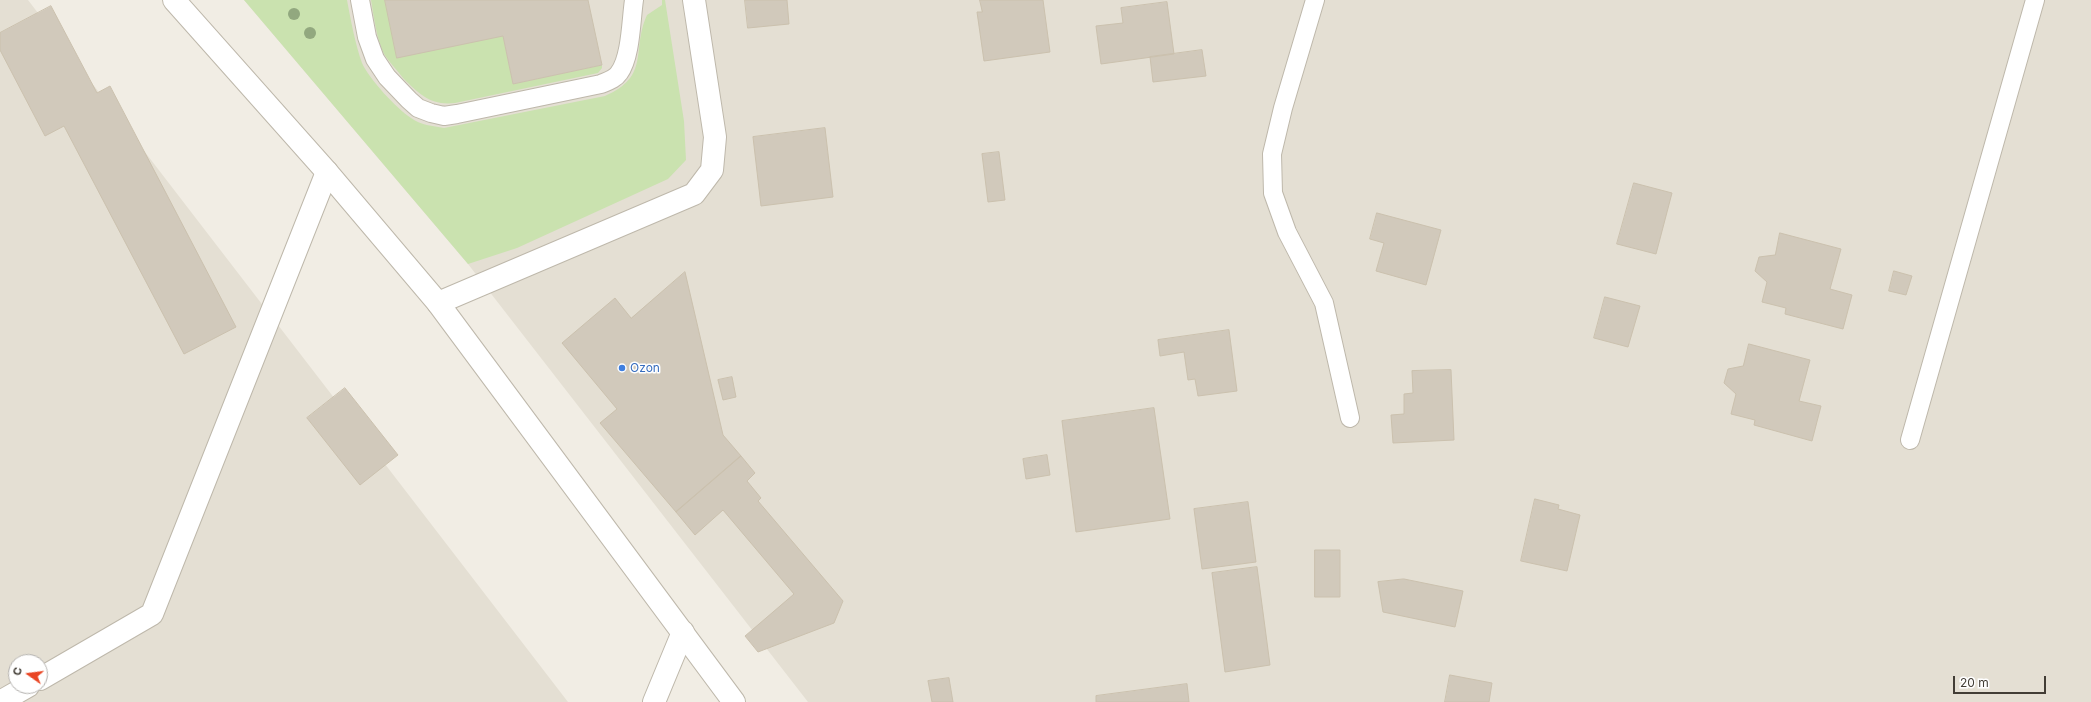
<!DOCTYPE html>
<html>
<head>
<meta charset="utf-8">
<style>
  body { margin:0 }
  #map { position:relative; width:2091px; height:702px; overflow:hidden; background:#f1ede4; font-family:Inter,sans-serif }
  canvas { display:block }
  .north { position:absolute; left:8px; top:654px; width:40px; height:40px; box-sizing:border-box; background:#fff; border:1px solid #b3b1ae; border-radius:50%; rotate:284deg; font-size:11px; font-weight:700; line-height:16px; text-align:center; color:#423d35 }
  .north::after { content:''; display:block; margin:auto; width:14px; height:18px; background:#e94523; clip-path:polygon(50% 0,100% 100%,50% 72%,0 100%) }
  .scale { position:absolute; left:1953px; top:676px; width:93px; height:18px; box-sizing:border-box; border:2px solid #423d35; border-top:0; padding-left:5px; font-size:12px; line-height:14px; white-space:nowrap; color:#423d35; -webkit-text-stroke:3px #fff; paint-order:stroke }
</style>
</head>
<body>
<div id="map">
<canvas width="2091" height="702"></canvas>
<div class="north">С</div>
<div class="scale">20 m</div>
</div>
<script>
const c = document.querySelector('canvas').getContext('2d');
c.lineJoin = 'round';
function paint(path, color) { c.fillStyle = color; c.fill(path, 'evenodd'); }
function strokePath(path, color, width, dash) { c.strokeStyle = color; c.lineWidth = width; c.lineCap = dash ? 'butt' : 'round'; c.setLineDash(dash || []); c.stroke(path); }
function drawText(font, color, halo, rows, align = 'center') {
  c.font = font + ' Inter,sans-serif'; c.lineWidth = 3; c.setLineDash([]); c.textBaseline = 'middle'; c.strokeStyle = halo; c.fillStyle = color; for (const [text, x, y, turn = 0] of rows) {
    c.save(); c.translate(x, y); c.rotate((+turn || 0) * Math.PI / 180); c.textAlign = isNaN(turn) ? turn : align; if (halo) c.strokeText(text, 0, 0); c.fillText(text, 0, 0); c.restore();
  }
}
paint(new Path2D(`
  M 0,0 L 28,0 L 568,702 L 0,702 ZM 16,662 L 40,662 L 40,686 L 16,686 Z
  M 244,0 L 2091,0 L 2091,702 L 808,702 L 468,264 Z`), '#e4dfd3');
paint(new Path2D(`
  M 244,0 L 347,0 C 351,21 355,43 362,63 C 369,79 397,109 411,118 C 420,125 433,126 444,128 L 605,96 C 651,76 631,50 647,15 L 662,5 L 662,0 L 665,0 L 684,121 L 686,160 L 668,179 L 517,248 L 468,264 Z
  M 371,0 L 385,0 L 503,36 L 513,84 L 602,65 L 602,68 L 598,73 L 455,103 C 431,106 419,94 403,78 C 397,70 389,62 384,54 C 376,37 374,17 371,0 Z`), '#cae2af');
const building = new Path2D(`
  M 385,0 L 588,0 L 602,65 L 513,84 L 503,36 L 397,58 Z
  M 745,0 L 787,0 L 789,24 L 748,28 Z
  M 980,0 L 1043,0 L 1050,52 L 984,61 L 977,12 L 982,12 Z
  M 1167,2 L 1174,54 L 1101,64 L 1096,26 L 1123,23 L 1121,8 Z
  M 51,6 L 97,93 L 110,86 L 236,327 L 184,354 L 64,126 L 45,136 L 0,50 L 0,33 Z
  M 1202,50 L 1206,76 L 1153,82 L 1150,57 Z
  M 825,128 L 833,197 L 761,206 L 753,137 Z
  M 999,152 L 1005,200 L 988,202 L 982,154 Z
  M 1634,183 L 1672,193 L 1656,254 L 1617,244 Z
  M 1377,213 L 1441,230 L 1426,285 L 1376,271 L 1384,243 L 1370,239 Z
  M 1780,233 L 1841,249 L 1830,289 L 1852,295 L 1843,329 L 1785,314 L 1786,308 L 1762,302 L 1767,282 L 1755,271 L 1759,257 L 1775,255 Z
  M 1894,271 L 1912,276 L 1906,295 L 1889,291 Z
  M 685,272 L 723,435 L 741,456 L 676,512 L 600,423 L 617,409 L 562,343 L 615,298 L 631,318 Z
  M 1605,297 L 1640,306 L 1628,347 L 1594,338 Z
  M 1229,330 L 1237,391 L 1198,396 L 1195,379 L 1188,380 L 1184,352 L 1160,356 L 1158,340 Z
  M 1749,344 L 1810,360 L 1799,401 L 1821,406 L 1812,441 L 1754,425 L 1755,420 L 1731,414 L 1736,394 L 1724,383 L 1728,369 L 1743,366 Z
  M 1451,370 L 1454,440 L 1393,443 L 1391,415 L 1404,414 L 1404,394 L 1413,393 L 1412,371 Z
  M 732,377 L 736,397 L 723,400 L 718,380 Z
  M 345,388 L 398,455 L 360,485 L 307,418 Z
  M 1154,408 L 1170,519 L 1076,532 L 1062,421 Z
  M 1047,455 L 1050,475 L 1026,479 L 1023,459 Z
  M 741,456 L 755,473 L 747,481 L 761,498 L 758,501 L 843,601 L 834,623 L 758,652 L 745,636 L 794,594 L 723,510 L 695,535 L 676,512 Z
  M 1535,499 L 1559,505 L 1558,509 L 1580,515 L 1567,571 L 1521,561 Z
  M 1248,502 L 1256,562 L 1202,569 L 1194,509 Z
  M 1315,550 L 1340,550 L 1340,597 L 1315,597 Z
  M 1257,567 L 1270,665 L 1225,672 L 1212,573 Z
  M 1404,579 L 1463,591 L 1455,627 L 1383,612 L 1378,582 Z
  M 1450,675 L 1492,683 L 1489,702 L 1445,702 Z
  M 949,678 L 953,702 L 932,702 L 928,681 Z
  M 1187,684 L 1189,702 L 1096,702 L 1096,696 Z`);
paint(building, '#d1c9bb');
strokePath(building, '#cbc1ae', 1);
const service = new Path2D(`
  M 360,0 L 367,37 L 375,59 L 387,77 L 409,100 L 418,108 L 431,113 L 444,116 L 457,114 L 601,84 C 608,81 615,79 619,73 C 631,57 631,20 634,0
  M 1315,0 L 1283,108 L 1272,154 L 1273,193 L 1287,232 L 1324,303 L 1350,418
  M 1910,440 L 2035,0`);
const minor = new Path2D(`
  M 438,303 L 694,194 L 712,170 L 715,137 L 694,0
  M 40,679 L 152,614 L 327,172
  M 0,702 L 28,686
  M 654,702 L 683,632`);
const tertiary = new Path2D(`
  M 174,0 L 327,172 L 438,303 L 734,702`);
strokePath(service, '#beb8ab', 20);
strokePath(minor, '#beb8ab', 24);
strokePath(tertiary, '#beb8ab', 24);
strokePath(service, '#fff', 18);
strokePath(minor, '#fff', 22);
strokePath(tertiary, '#fff', 22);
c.fillStyle = '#92a87f';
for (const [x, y] of [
  [294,14],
  [310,33]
]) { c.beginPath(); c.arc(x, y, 6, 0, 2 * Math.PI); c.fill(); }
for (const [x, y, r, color] of [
  [622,368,4,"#3f7fe0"]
]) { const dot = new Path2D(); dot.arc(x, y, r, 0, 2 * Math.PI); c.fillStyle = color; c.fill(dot); strokePath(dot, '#fff', 1.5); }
drawText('12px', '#366cbe', '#fff', [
  ["Ozon",630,368]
], 'left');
</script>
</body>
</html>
